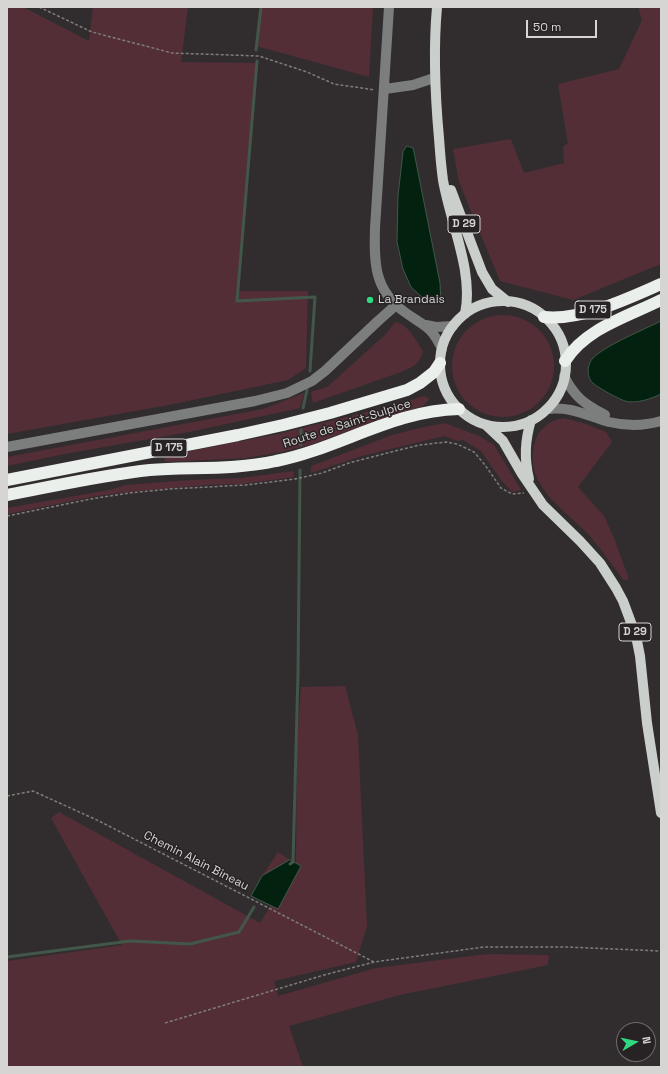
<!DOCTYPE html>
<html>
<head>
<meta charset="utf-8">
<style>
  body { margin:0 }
  #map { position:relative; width:668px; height:1074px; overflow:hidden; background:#312d2e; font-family:"Space Grotesk",sans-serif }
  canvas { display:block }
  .frame { position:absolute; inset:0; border:8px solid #d7d4d4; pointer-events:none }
  .north { position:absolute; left:616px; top:1022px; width:40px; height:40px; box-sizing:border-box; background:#272324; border:1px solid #6d6a6a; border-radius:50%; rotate:81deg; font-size:11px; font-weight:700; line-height:16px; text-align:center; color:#d7d4d4 }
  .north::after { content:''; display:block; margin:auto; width:14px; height:18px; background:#31d882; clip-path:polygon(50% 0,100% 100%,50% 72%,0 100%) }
  .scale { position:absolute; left:526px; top:20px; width:71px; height:18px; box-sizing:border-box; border:2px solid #d7d4d4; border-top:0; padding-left:5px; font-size:12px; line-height:14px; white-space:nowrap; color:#d7d4d4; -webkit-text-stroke:3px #272324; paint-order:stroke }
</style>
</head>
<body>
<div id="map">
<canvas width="668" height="1074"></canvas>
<div class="frame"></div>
<div class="north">N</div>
<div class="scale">50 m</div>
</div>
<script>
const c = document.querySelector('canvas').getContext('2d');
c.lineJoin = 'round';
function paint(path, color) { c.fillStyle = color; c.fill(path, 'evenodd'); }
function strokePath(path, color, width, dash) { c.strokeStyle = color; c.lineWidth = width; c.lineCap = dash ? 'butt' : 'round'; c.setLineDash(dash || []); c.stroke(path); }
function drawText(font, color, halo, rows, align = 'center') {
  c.font = font + ' "Space Grotesk",sans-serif'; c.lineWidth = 3; c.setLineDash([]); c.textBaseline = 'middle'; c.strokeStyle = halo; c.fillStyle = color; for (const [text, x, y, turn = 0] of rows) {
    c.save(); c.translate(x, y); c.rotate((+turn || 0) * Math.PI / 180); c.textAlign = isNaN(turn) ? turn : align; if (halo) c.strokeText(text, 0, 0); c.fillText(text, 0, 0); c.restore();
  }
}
paint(new Path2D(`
  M 7,7 L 23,7 L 89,41 L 93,7 L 188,7 L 181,62 L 256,63 L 237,291 L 308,291 L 306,368 L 288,380 L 169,405 L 7,434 Z
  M 260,7 L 373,7 L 369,77 L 256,46 Z
  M 638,7 L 661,7 L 661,264 L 573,300 L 500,281 L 459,182 L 453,149 L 511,139 L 524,173 L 564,163 L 563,147 L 568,143 L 558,84 L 619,69 L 642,20 Z
  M452 366a51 51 0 1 1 102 0a51 51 0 1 1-102 0Z
  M 395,322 C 409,325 415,339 423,351 C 419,365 414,366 401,372 L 313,403 L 311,392 L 327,387 L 386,334 Z
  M 304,393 L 300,408 L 189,432 L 65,454 L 7,466 L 7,457 L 263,409 Z
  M 424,396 L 429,398 L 428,401 L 423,406 L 377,420 L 313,444 L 281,452 L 246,458 L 165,462 L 164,456 L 278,434 L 398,404 Z
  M 564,418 L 586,424 L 606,432 L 612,442 L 578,487 L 604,516 L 614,538 L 629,579 L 624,580 C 612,566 602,550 590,536 C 564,508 520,484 536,439 C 541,426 552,420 564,418 Z
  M 445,423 L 479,436 L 494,445 L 521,490 L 512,492 L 501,480 L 481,451 L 463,440 L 457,441 L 444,436 L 362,456 L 311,473 L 311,466 L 389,436 L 419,428 Z
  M 293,471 L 294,477 L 242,484 L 206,485 L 128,492 L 97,496 L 7,514 L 7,508 L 109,490 L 126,485 L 190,480 L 241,478 Z
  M 345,686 L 358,735 L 367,926 L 356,962 L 274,981 L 278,996 L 376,968 L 487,954 L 549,955 L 548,965 L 400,995 L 289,1026 L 303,1067 L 7,1067 L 7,961 L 122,945 L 51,818 L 59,812 L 260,923 L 296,864 L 297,743 L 301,687 Z
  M 278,852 L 290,860 L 262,876 Z`), '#532e37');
const water = new Path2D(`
  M 407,146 L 413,148 L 414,152 L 440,283 L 441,303 L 433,303 L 424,299 L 411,287 L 403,269 L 397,242 L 398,196 L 403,152 Z
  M 661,321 L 661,394 C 651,399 636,404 625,401 C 619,399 594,386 591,381 C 586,374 588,363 593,358 C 606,345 643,330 661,321 Z
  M 290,860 L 301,866 L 278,909 L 251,896 L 262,876 Z`);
paint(water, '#02210f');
strokePath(water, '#42574a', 1);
strokePath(new Path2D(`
  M 256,50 L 261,7
  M 257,61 L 237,301 L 315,297 L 310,371
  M 303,408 L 307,390
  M 301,445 L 301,430
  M 290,864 L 293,862 L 298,673 L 300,470
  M 7,957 L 130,941 L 190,944 L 239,932 L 254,907`), '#42574a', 3);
strokePath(new Path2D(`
  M 39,7 L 92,32 L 172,53 L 259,56 L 307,72 L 334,84 L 375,90
  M 7,516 L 91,499 L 129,493 L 169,489 L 246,485 L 295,479 L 322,473 L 349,463 L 399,450 L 420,445 L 446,442 L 457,444 L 474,452 L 485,465 L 501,488 L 512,494 L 524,493
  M 7,796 L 33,791 L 99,821 L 374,962
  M 165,1023 L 324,975 L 374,962 L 484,947 L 566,947 L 661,951`), '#7f7c7c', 1.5, [3, 2]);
strokePath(new Path2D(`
  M 389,7 L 375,228 C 374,263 374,291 406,313 C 426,327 431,326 442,349
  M 385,89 L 413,85 L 434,78
  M 426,325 L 436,327 L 453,326
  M 564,376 C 575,398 585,404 605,415
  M 547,409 C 572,406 587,416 609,422 C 626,426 644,426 661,421
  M 7,447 L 255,401 L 287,393 L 312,381 L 325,371 L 378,321 L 396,305`), '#7c7e7d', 10);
strokePath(new Path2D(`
  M 437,7 C 433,51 435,94 439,138 C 440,152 441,166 443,180 C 450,222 474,272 465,314
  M 451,190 L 482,272 L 492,289 L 508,302
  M440 364a63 63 0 1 1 126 0a63 63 0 1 1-126 0Z
  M 486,425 L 503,441 L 522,474 L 543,505 L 580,541 L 600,563 L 616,588 L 623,601 L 636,636 L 640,656 L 647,723 L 661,813
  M 529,479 C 524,458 525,441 531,420`), '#cbcfcc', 10);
strokePath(new Path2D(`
  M 544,317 C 581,321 627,299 661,284
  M 565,361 C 586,328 627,317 661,300
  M 7,480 L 238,435 L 283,425 L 330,413 L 407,390 L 420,383 L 434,372 L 440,363
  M 7,495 C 55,486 102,475 150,470 C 192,467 235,470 276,461 C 338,449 394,410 459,409`), '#eaefec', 12);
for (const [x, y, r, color] of [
  [370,300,4,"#31d882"]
]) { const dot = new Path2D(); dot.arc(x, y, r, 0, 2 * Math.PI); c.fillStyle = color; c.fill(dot); strokePath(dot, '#272324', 1.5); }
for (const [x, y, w] of [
  [464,224,32],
  [593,310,36],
  [169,448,36],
  [635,632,32]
]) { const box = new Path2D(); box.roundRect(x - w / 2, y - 9, w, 18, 3); c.fillStyle = '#272324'; c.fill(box); strokePath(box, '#d7d4d4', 1); }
drawText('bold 11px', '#d7d4d4', null, [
  ["D 29",464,224],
  ["D 175",593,310],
  ["D 175",169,448],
  ["D 29",635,632]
]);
drawText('12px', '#d7d4d4', '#272324', [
  ["La Brandais",378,300]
], 'left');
drawText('12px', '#d7d4d4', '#272324', [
  ["Route de Saint-Sulpice",347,424,-18],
  ["Chemin Alain Bineau",196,861,27]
]);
</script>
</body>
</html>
